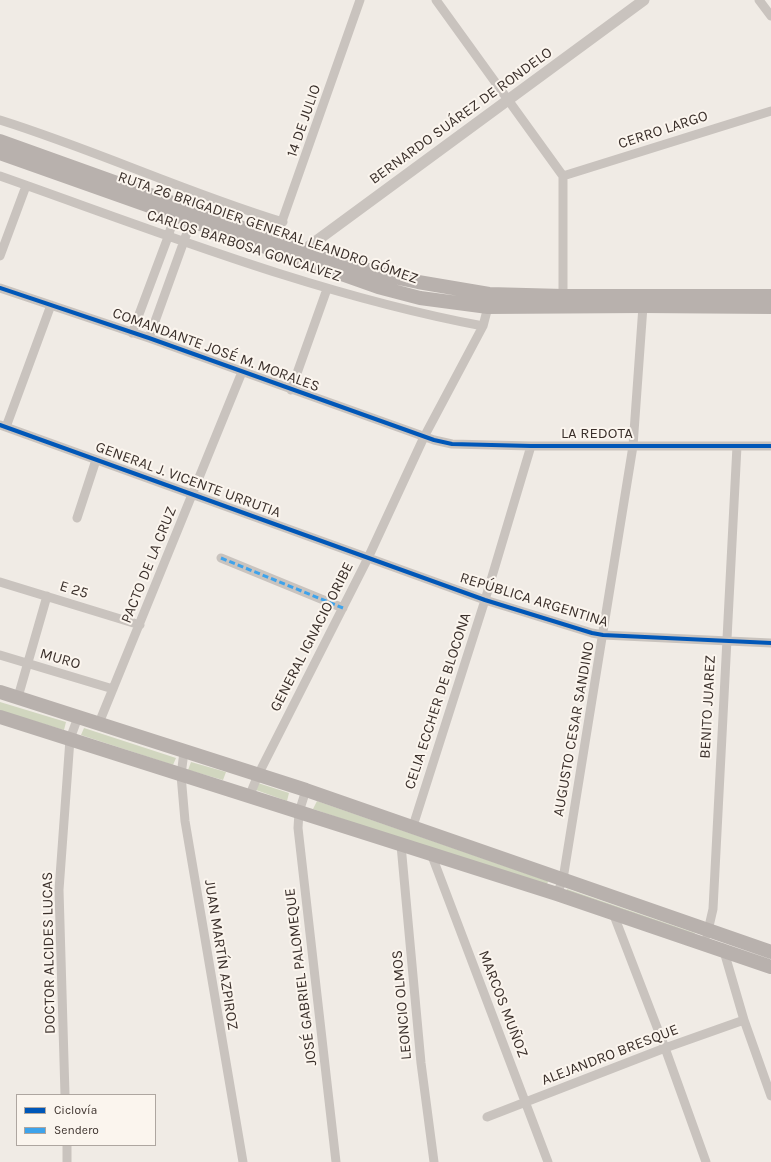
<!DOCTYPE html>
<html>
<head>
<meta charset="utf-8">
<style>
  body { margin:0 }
  #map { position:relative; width:771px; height:1162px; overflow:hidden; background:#f0ebe5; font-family:Karla,sans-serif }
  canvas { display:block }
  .legend { position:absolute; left:16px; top:1094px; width:140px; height:52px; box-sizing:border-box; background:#fbf5ee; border:1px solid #aea6a0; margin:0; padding:5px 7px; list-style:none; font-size:12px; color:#3b302b }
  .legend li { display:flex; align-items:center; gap:8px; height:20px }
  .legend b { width:20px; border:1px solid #aea6a0 }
</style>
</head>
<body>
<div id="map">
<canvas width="771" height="1162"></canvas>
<ul class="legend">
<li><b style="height:5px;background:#0057b8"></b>Ciclovía</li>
<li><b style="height:5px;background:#3fa3eb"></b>Sendero</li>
</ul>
</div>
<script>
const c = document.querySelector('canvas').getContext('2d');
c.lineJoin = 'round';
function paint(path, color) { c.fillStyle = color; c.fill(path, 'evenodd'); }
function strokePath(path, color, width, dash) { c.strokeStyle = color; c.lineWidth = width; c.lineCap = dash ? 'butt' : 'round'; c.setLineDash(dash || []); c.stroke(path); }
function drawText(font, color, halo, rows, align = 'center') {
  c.font = font + ' Karla,sans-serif'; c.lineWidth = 4; c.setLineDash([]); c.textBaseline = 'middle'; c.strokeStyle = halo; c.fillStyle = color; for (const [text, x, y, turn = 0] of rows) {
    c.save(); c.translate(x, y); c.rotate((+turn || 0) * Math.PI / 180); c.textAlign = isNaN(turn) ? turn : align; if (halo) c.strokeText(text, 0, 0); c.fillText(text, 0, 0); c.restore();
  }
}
paint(new Path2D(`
  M 0,702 L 66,722 L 64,730 L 0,711 Z
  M 84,728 L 176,758 L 173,765 L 81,735 Z
  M 191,762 L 226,772 L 223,780 L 188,770 Z
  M 258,783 L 289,793 L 287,801 L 256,790 Z
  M 317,801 L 548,881 L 547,885 L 458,858 L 313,809 Z
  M 567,889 L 695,933 L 694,935 L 566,892 Z`), '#d1d6bf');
strokePath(new Path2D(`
  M 436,0 L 563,176 L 563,296
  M 759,0 L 771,16
  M 0,120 C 96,150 187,193 283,222
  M 0,176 C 159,232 317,295 483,326
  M 563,176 L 771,111
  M 274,244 L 360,0
  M 0,256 L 26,186
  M 0,288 L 149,338 L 434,440 L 452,444 L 531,446 L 771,446
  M 132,333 L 168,237 L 176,211
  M 149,338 L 193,216
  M 291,390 L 327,289
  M 0,425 L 485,600 L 592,633 L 603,635 L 771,643
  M 6,427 L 51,305
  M 77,518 L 96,460
  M 221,558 L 343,608
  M 0,582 L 140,625
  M 0,655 L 113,689
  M 18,697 L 47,596
  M 99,723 L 242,372
  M 184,752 L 181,775 L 185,821 L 243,1162
  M 306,790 L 299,812 L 298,828 L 336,1162
  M 249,797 L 258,775 L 368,558 L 424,437 L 483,326 L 489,303
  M 413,826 L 485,600 L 531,446
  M 401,845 L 421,1063 L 434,1162
  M 432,856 L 548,1162
  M 557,894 L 563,879 L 633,446 L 643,306
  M 613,913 L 665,1048 L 706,1162
  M 707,935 L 713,909 L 737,446
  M 723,948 L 744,1020 L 771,1096
  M 65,1095 L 59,890 L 70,739 L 78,717
  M 487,1117 L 665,1048 L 744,1020
  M 67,1145 L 67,1162`), '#c9c3be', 9);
strokePath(new Path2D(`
  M 301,255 L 304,250 L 644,0`), '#c9c3be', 11);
strokePath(new Path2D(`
  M 0,141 L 304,250 L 384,275 L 418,282 L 489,294 L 563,296 L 771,296
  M 0,153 L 378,287 L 420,298 L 488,307 L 643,306 L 771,307
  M 0,692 L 306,790 L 771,952
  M 0,717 L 557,894 L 771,967`), '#b8b1ad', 14);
strokePath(new Path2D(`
  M 221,558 L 343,608`), '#3fa3eb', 3, [6, 3]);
strokePath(new Path2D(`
  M 0,288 L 149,338 L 434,440 L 452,444 L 531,446 L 771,446
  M 0,425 L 485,600 L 592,633 L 603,635 L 771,643`), '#0057b8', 4);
drawText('15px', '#3b302b', '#fbf5ee', [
  ["BERNARDO SUÁREZ DE RONDELO",461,116,-36],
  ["14 DE JULIO",304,121,-71],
  ["CERRO LARGO",663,130,-18],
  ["RUTA 26 BRIGADIER GENERAL LEANDRO GÓMEZ",268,228,19],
  ["CARLOS BARBOSA GONCALVEZ",244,246,18],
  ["COMANDANTE JOSÉ M. MORALES",216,350,20],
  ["LA REDOTA",597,434],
  ["GENERAL J. VICENTE URRUTIA",188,480,20],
  ["PACTO DE LA CRUZ",149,565,-68],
  ["E 25",74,590,17],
  ["REPÚBLICA ARGENTINA",534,600,17],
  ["GENERAL IGNACIO ORIBE",312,637,-63],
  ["MURO",60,659,16],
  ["CELIA ECCHER DE BLOCONA",438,701,-72],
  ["BENITO JUAREZ",708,707,-87],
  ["AUGUSTO CESAR SANDINO",574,729,-80],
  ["DOCTOR ALCIDES LUCAS",49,953,-91],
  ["JUAN MARTÍN AZPIROZ",221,955,81],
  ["JOSÉ GABRIEL PALOMEQUE",301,977,-97],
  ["MARCOS MUÑOZ",503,1004,69],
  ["LEONCIO OLMOS",402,1005,-95],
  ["ALEJANDRO BRESQUE",610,1055,-21]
]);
</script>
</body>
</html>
